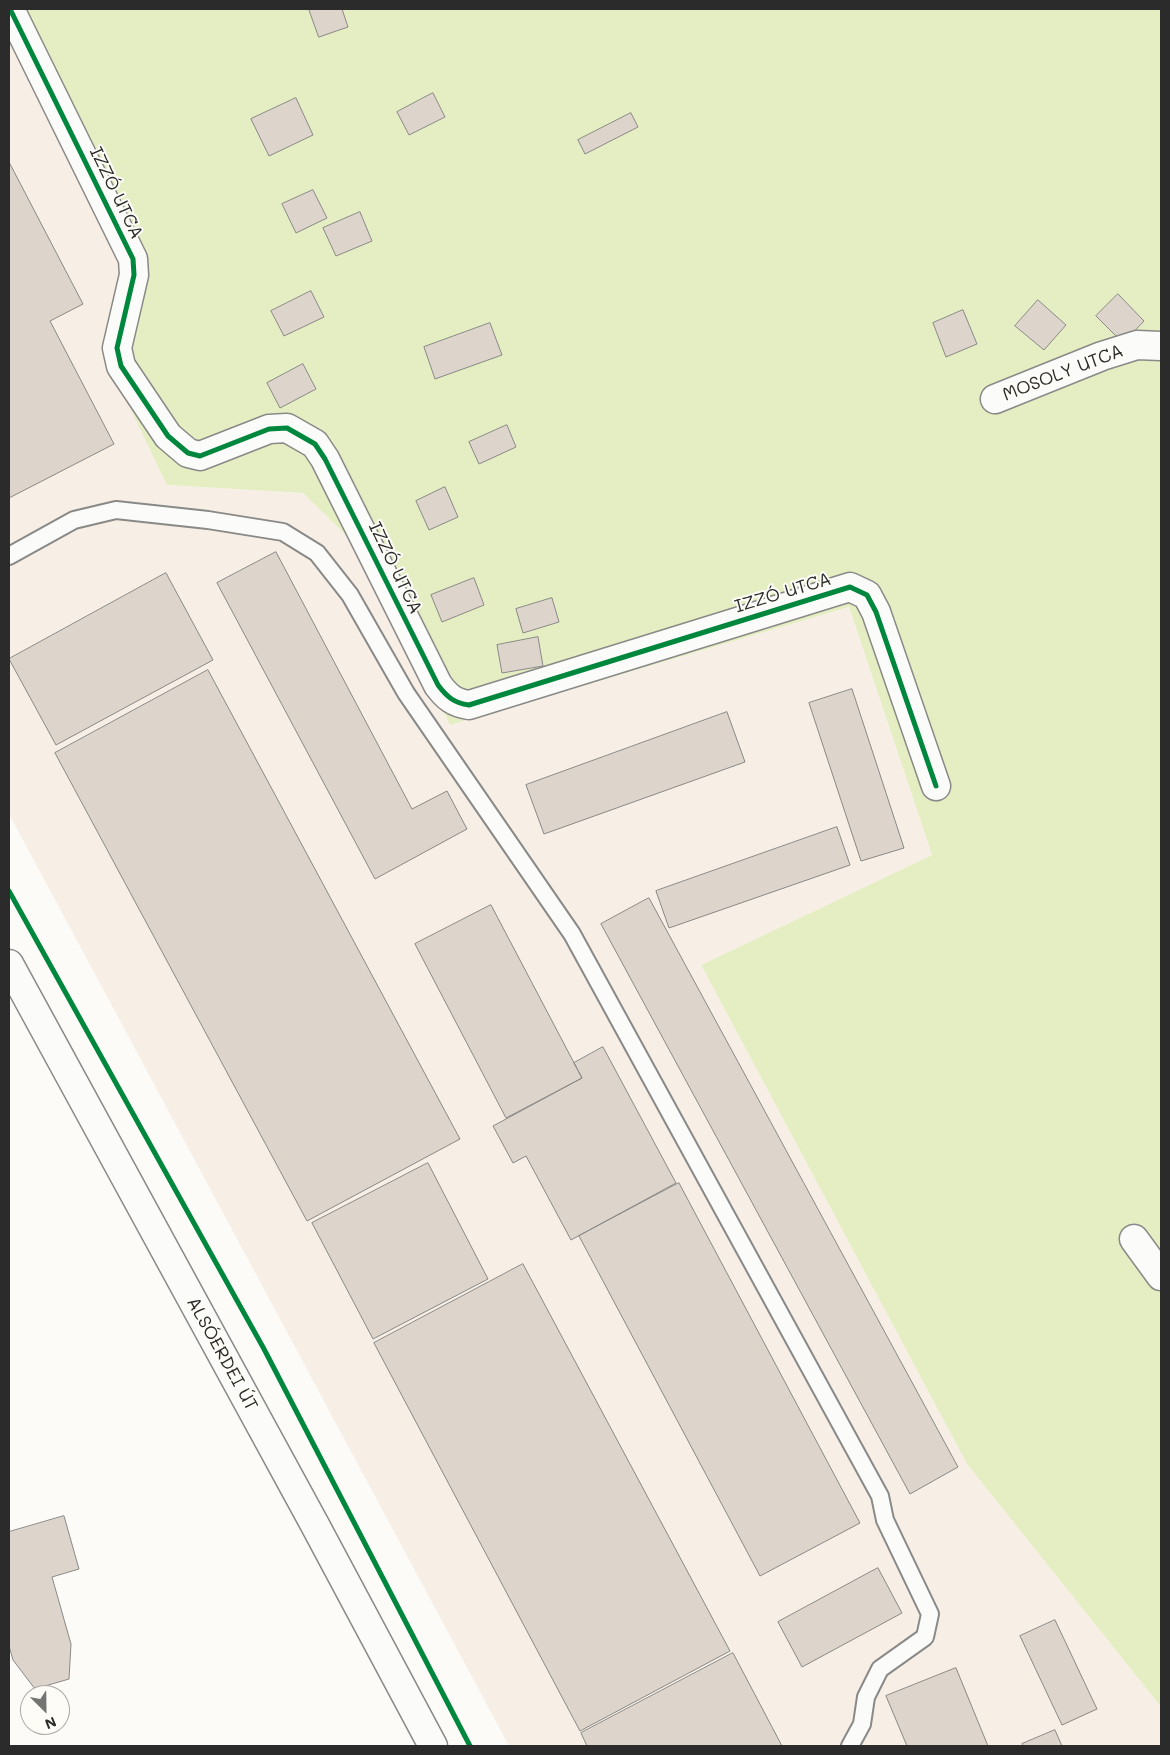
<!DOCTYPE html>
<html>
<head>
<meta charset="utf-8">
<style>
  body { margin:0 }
  #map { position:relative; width:1170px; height:1755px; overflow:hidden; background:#fcfbf8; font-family:Mali,sans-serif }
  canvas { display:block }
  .frame { position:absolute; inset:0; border:10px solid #2b2b2b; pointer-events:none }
  .north { position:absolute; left:20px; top:1685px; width:50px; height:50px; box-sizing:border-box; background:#fdfcf7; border:1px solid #a9a8a5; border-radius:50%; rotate:157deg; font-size:14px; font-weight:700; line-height:20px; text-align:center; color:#2b2b2b }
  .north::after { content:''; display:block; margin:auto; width:18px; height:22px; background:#747473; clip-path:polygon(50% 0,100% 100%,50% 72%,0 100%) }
</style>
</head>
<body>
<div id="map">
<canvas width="1170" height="1755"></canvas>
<div class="frame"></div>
<div class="north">N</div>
</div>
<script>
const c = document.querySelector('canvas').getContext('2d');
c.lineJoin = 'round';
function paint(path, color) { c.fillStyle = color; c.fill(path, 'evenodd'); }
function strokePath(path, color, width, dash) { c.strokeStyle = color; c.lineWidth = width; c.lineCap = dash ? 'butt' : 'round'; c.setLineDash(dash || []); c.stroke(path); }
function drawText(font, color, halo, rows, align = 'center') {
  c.font = font + ' Mali,sans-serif'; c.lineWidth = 4; c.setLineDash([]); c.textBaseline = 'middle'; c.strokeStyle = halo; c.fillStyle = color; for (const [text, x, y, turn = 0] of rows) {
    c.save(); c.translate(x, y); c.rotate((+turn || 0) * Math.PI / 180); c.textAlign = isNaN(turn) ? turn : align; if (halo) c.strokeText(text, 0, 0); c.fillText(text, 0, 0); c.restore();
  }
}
paint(new Path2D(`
  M 9,13 L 125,274 L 167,485 L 303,493 L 371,560 L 450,725 L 849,607 L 932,855 L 701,965 L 967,1464 L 1161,1707 L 1161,1746 L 509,1746 L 9,814 Z`), '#f7efe6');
paint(new Path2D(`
  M 9,9 L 1161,9 L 1161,1707 L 967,1464 L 701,965 L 932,855 L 849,607 L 450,725 L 371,560 L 303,493 L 167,485 L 107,360 L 124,274 Z`), '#e5eec3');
const building = new Path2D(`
  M 309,9 L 342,9 L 348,27 L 319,37 Z
  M 433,93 L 445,117 L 409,135 L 397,112 Z
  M 296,98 L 313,135 L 269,156 L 251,119 Z
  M 631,113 L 638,127 L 585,154 L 578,140 Z
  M 9,162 L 83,304 L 50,321 L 114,444 L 9,498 Z
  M 313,190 L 327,218 L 296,233 L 282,204 Z
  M 360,212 L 372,241 L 336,256 L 323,228 Z
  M 311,291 L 324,317 L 284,336 L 271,311 Z
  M 1118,294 L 1144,321 L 1123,343 L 1096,316 Z
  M 1038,300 L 1066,325 L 1044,350 L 1015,326 Z
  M 963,310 L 977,344 L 946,357 L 933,323 Z
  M 490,323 L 502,355 L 435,379 L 424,347 Z
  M 303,364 L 316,389 L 280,408 L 267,383 Z
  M 507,425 L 516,447 L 479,464 L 469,442 Z
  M 445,487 L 458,517 L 429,530 L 416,501 Z
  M 276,552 L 412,809 L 447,791 L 467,829 L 375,879 L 217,583 Z
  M 166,573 L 213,660 L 56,745 L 9,659 Z
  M 474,578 L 484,605 L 442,622 L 431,595 Z
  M 552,598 L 559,622 L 523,633 L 516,609 Z
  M 538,637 L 543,666 L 502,673 L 497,645 Z
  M 208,670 L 460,1139 L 307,1221 L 55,753 Z
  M 852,689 L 904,848 L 861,861 L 809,703 Z
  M 727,712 L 745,762 L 544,834 L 526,785 Z
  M 837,827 L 850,865 L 669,928 L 656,891 Z
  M 649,898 L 958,1467 L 910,1494 L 601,924 Z
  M 491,905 L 582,1078 L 506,1118 L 415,944 Z
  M 603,1047 L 676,1183 L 571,1240 L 526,1156 L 513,1163 L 493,1126 L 582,1078 L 574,1063 Z
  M 428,1163 L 488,1279 L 373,1339 L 312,1223 Z
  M 679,1183 L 860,1523 L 760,1576 L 579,1236 Z
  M 523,1264 L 730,1651 L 580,1731 L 374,1343 Z
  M 64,1516 L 79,1569 L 52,1577 L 71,1644 L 69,1679 L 35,1689 L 13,1660 L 9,1646 L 9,1532 Z
  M 878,1568 L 902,1613 L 802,1667 L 778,1622 Z
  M 1055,1620 L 1097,1709 L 1062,1725 L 1020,1636 Z
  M 733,1653 L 782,1746 L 587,1746 L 581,1733 Z
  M 956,1668 L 988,1746 L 907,1746 L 886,1696 Z
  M 1055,1730 L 1062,1746 L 1023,1746 L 1022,1744 Z`);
paint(building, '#ddd4cb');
strokePath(building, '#898987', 1);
const lane = new Path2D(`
  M 9,556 L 74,520 L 116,510 L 208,520 L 283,532 L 317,553 L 350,595 L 406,693 L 572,934 L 880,1496 L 885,1520 L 930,1614 L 925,1637 L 880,1669 L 866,1697 L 862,1724 L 850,1746`);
const street = new Path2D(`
  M 10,9 L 133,259 L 134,275 L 117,348 L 121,366 L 168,436 L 188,453 L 200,456 L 269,429 L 287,428 L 315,444 L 325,459 L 438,685 C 447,697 454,703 469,705 L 850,587 L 867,595 L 876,612 L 936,786
  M 995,399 L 1102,356 L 1137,345 L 1161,346
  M 1134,1239 L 1161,1276`);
const secondary = new Path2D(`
  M 9,964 L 315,1525 L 433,1746`);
strokePath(lane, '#898987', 20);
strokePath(street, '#898987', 31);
strokePath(secondary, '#898987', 31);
strokePath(lane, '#fbfbf9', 16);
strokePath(street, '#fbfbf9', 28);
strokePath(secondary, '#fbfbf9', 28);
strokePath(new Path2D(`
  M 10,9 L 133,259 L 134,275 L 117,348 L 121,366 L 168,436 L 188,453 L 200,456 L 269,429 L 287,428 L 315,444 L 325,459 L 438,685 C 447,697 454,703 469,705 L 850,587 L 867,595 L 876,612 L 936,786
  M 9,891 L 264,1349 L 470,1746`), '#00873e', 5);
drawText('18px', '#2b2b2b', '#fdfcf7', [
  ["IZZÓ UTCA",116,193,64],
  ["MOSOLY UTCA",1063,373,-21],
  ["IZZÓ UTCA",395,568,64],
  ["IZZÓ UTCA",783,593,-17],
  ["ALSÓERDEI ÚT",222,1354,61]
]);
</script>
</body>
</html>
